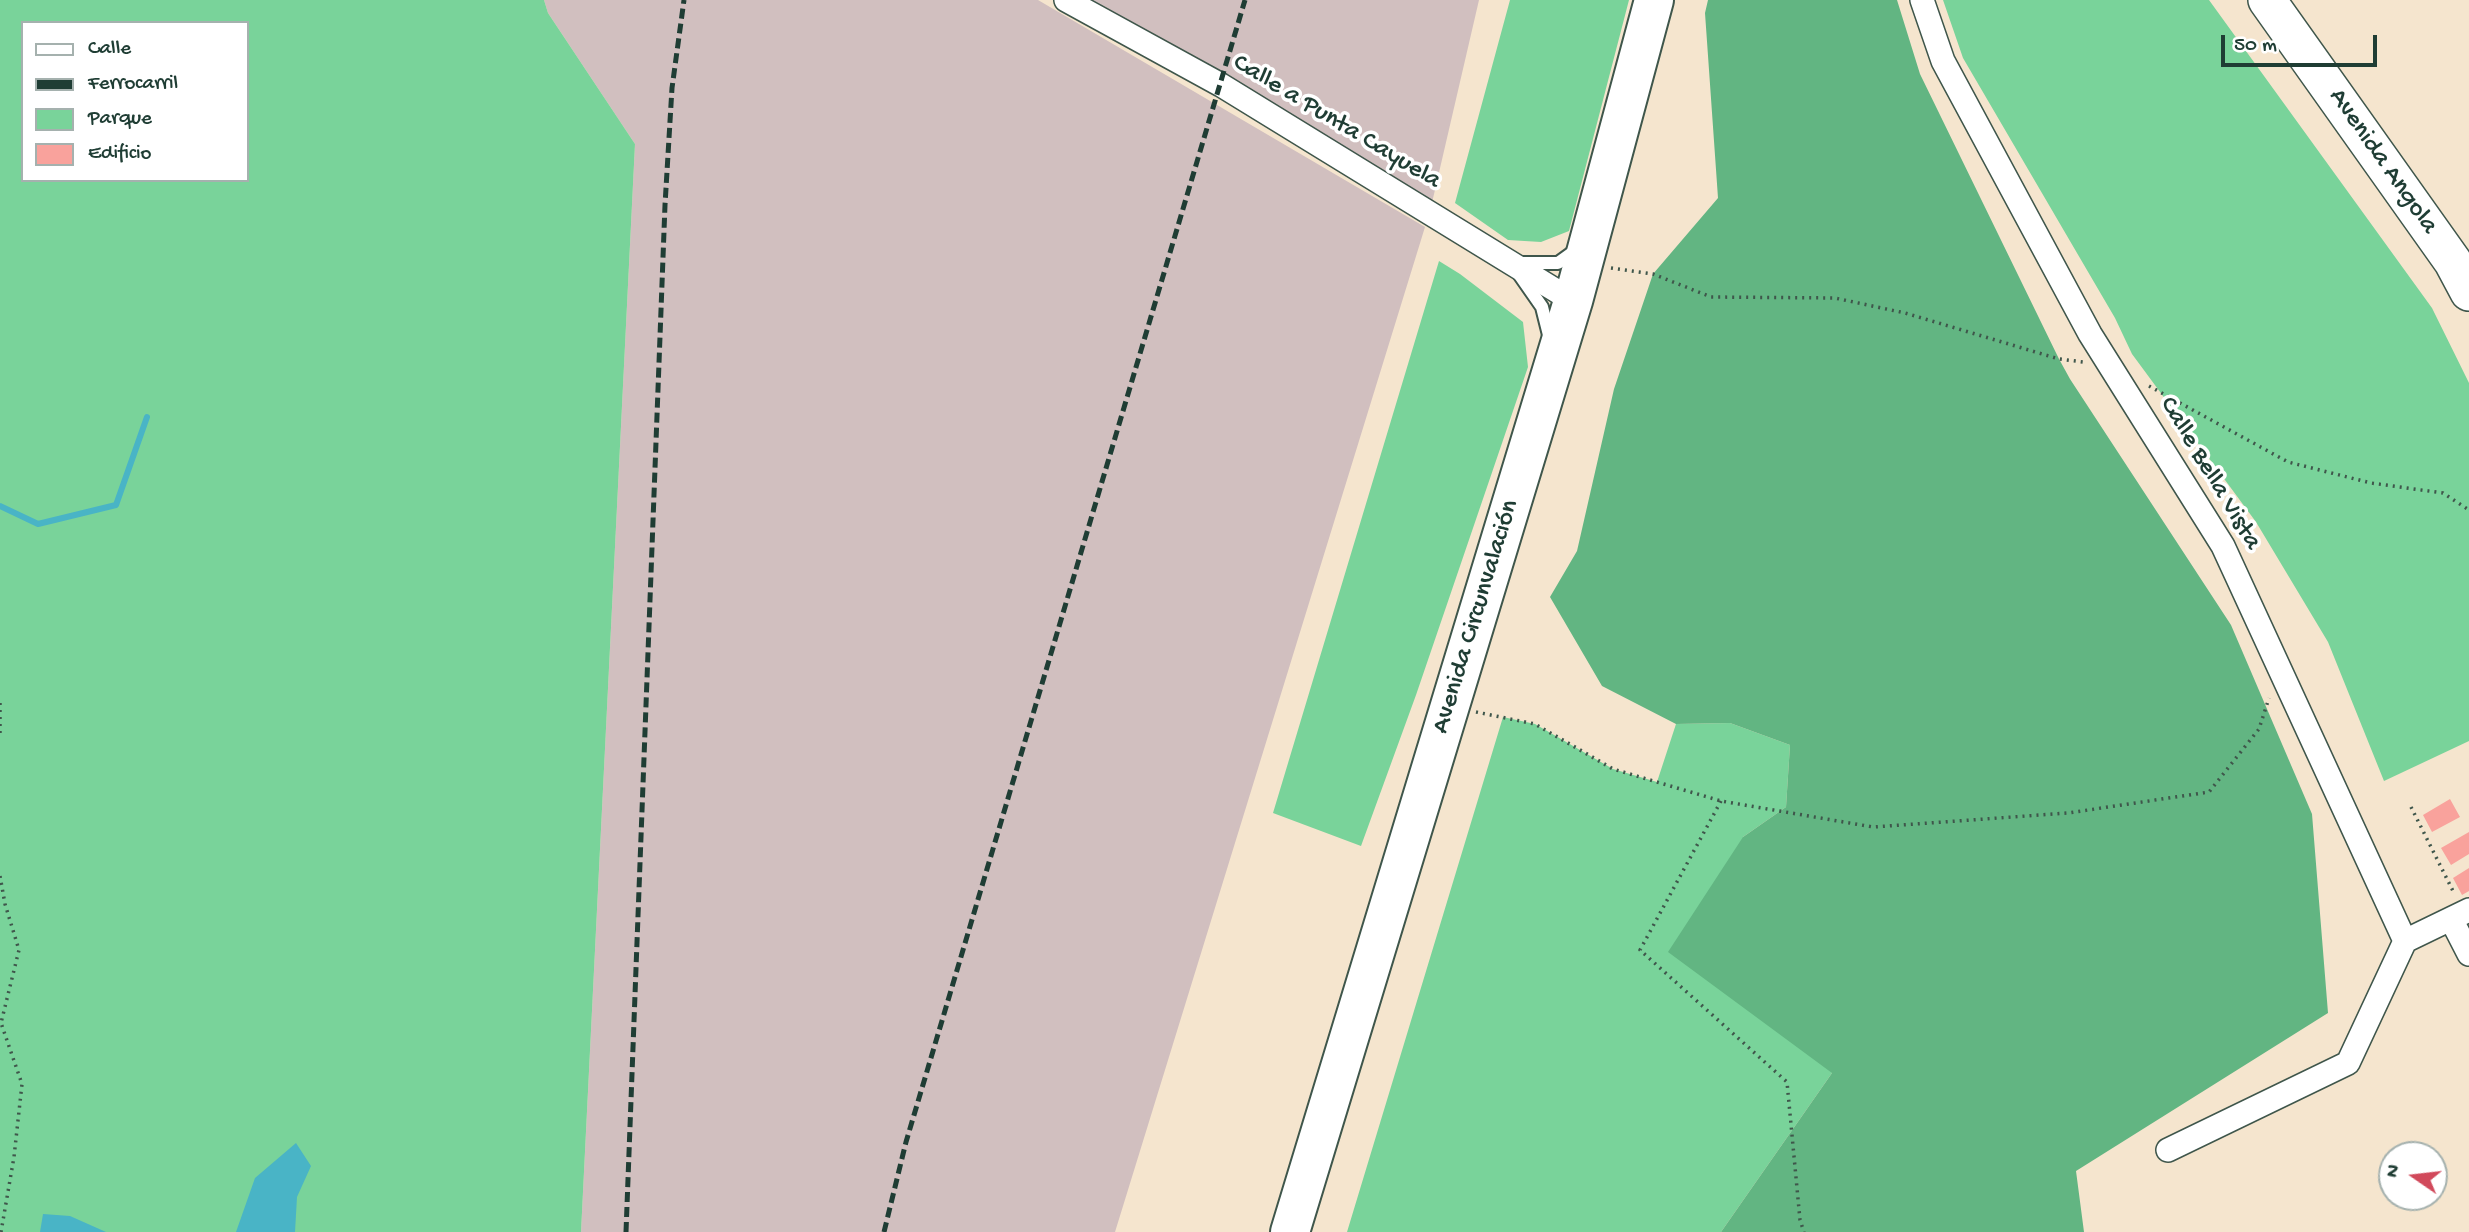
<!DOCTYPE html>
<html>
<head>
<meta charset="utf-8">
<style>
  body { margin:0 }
  #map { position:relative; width:2469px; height:1232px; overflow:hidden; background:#f5e5ce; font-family:"Gochi Hand",sans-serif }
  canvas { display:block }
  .legend { position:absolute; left:21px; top:21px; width:228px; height:161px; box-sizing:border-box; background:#fff; border:2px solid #a5b1ae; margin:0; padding:9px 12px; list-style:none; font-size:21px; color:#1f3d34 }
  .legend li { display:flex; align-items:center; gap:14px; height:35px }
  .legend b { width:35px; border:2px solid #a5b1ae }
  .north { position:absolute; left:2378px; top:1141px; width:70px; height:70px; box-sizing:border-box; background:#fff; border:2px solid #a5b1ae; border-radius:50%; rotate:284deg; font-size:19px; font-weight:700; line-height:28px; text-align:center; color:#1f3d34 }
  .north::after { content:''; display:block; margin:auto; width:24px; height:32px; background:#d1495b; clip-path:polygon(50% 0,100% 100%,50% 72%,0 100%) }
  .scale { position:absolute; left:2221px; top:35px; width:156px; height:32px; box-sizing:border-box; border:4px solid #1f3d34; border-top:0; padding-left:9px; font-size:21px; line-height:24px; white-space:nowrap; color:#1f3d34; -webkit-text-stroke:5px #fff; paint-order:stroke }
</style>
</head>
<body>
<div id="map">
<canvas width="2469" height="1232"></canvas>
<ul class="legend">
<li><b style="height:9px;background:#fff"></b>Calle</li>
<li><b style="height:9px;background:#1f3d34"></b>Ferrocarril</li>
<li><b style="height:19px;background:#79d39a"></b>Parque</li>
<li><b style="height:19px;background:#f9a29c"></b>Edificio</li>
</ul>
<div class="north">N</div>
<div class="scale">50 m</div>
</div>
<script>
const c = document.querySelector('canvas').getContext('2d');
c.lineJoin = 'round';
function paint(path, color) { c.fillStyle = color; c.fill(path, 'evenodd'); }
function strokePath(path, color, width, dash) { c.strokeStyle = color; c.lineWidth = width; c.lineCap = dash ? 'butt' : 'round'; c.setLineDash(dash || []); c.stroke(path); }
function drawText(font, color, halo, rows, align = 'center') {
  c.font = font + ' "Gochi Hand",sans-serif'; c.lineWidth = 7; c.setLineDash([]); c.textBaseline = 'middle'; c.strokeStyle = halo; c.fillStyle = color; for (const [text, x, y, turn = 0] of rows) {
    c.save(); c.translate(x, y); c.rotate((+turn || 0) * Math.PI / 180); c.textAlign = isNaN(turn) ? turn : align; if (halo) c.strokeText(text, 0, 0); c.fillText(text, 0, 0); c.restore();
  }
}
paint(new Path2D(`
  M 544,0 L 1038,0 L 1425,227 L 1115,1232 L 581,1232 L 635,144 L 548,13 Z
  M 1062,0 L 1479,0 L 1431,207 Z`), '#d1bfbf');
paint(new Path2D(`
  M 0,0 L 544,0 L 548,13 L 635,144 L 581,1232 L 0,1232 ZM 23,23 L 247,23 L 247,180 L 23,180 Z
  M 1510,0 L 1629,0 L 1569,231 L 1541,242 L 1508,240 L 1455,203 Z
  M 1943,0 L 2209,0 L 2432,308 L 2469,383 L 2469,741 L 2384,781 L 2328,642 L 2256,522 L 2132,354 L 2115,318 L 1963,58 Z
  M 1439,261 L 1460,274 L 1523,322 L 1528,367 L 1416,695 L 1361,846 L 1273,813 Z
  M 1503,717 L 1535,724 L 1613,769 L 1657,782 L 1676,724 L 1730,723 L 1790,745 L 1786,807 L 1743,837 L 1832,1073 L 1721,1232 L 1347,1232 Z`), '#79d39a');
paint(new Path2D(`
  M 1708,0 L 1897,0 L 1920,74 L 2059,359 L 2070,379 L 2231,625 L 2312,814 L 2328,1013 L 2076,1171 L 2084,1232 L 1721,1232 L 1832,1073 L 1668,952 L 1743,837 L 1786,807 L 1790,745 L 1730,723 L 1676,724 L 1602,686 L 1550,597 L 1577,551 L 1614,389 L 1653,274 L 1718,198 L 1705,13 Z`), '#62b582');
paint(new Path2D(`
  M 296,1143 L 311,1166 L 297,1197 L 295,1232 L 236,1232 L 255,1178 Z
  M 43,1214 L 70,1216 L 106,1232 L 40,1232 Z`), '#49b4c6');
strokePath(new Path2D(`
  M 0,506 L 38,524 L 116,505 L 147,417`), '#49b4c6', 6);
paint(new Path2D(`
  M 2450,799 L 2460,817 L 2432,832 L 2423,815 Z
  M 2469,832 L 2469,854 L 2451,865 L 2441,848 Z
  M 2469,868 L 2469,891 L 2462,895 L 2453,878 Z`), '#f9a29c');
const service = new Path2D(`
  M 1518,263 L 1558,263 L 1576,250
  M 1519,274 L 1542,307 L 1550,339`);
const minor = new Path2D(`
  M 1066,0 L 1221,85 L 1573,301
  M 1922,0 L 1943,61 L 2090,334 L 2223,546 L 2405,941 L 2469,910
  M 2451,919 L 2469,954
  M 2168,1150 L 2348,1063 L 2405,941`);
const primary = new Path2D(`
  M 2267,0 L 2453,262 L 2469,292`);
const trunk = new Path2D(`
  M 1290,1232 L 1573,301 L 1654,0`);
strokePath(service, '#3f564b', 16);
strokePath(minor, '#3f564b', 26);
strokePath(primary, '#3f564b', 40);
strokePath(trunk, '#3f564b', 42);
strokePath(new Path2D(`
  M 1611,268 L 1653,274 L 1711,297 L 1835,298 L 1905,313 L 2059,359 L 2083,362
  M 2149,386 L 2288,462 L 2371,483 L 2443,493 L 2469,510
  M 0,703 L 0,735
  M 1476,712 L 1535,724 L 1613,769 L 1721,801 L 1873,827 L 2068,813 L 2209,792 L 2259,729 L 2269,698
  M 1721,801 L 1640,950 L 1787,1082 L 1800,1220 L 1804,1232
  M 2411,807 L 2454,893
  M 0,876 L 5,904 L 19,950 L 1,1023 L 22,1084 L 14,1157 L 1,1232`), '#3f564b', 3.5, [2, 5]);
strokePath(service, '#fff', 12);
strokePath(minor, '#fff', 23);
strokePath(primary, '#fff', 37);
strokePath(trunk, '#fff', 38);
strokePath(new Path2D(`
  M 626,1232 L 665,205 L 672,88 L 684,0
  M 884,1232 L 906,1142 L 1245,0`), '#1f3d34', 5, [10, 5]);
drawText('26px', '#1f3d34', '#fff', [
  ["Calle a Punta Cayuela",1336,123,31],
  ["Avenida Angola",2382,162,55],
  ["Calle Bella Vista",2209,474,59],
  ["Avenida Circunvalación",1477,617,-73]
]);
</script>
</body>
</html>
